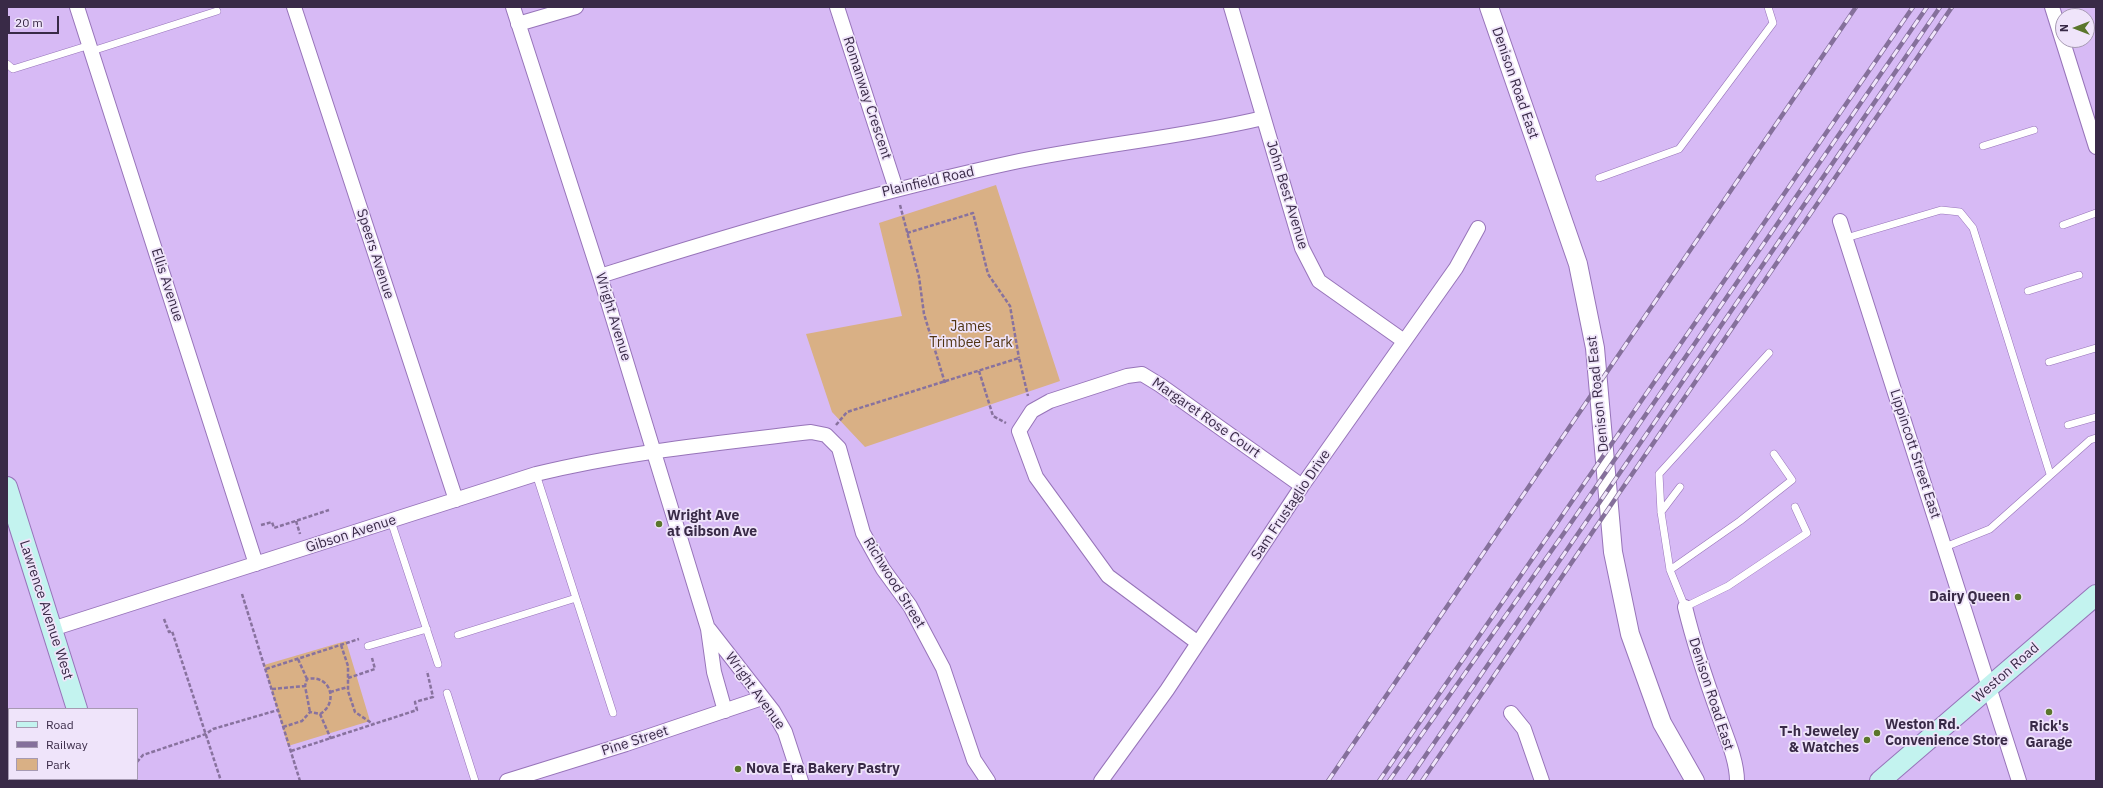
<!DOCTYPE html>
<html>
<head>
<meta charset="utf-8">
<style>
  body { margin:0 }
  #map { position:relative; width:2103px; height:788px; overflow:hidden; background:#d7baf5; font-family:"IBM Plex Sans",sans-serif }
  canvas { display:block }
  .frame { position:absolute; inset:0; border:8px solid #392a47; pointer-events:none }
  .legend { position:absolute; left:8px; top:708px; width:130px; height:72px; box-sizing:border-box; background:#efe4fa; border:1px solid #a69ab2; margin:0; padding:5px 7px; list-style:none; font-size:12px; color:#392a47 }
  .legend li { display:flex; align-items:center; gap:8px; height:20px }
  .legend b { width:20px; border:1px solid #a69ab2 }
  .north { position:absolute; left:2055px; top:8px; width:40px; height:40px; box-sizing:border-box; background:#efe4fa; border:1px solid #a69ab2; border-radius:50%; rotate:270deg; font-size:11px; font-weight:700; line-height:16px; text-align:center; color:#392a47 }
  .north::after { content:''; display:block; margin:auto; width:14px; height:18px; background:#5a762b; clip-path:polygon(50% 0,100% 100%,50% 72%,0 100%) }
  .scale { position:absolute; left:8px; top:16px; width:51px; height:18px; box-sizing:border-box; border:2px solid #392a47; border-top:0; padding-left:5px; font-size:12px; line-height:14px; white-space:nowrap; color:#392a47; -webkit-text-stroke:3px #efe4fa; paint-order:stroke }
</style>
</head>
<body>
<div id="map">
<canvas width="2103" height="788"></canvas>
<div class="frame"></div>
<ul class="legend">
<li><b style="height:5px;background:#c3f3ef"></b>Road</li>
<li><b style="height:5px;background:#85709b"></b>Railway</li>
<li><b style="height:11px;background:#d9b085"></b>Park</li>
</ul>
<div class="north">N</div>
<div class="scale">20 m</div>
</div>
<script>
const c = document.querySelector('canvas').getContext('2d');
c.lineJoin = 'round';
function paint(path, color) { c.fillStyle = color; c.fill(path, 'evenodd'); }
function strokePath(path, color, width, dash) { c.strokeStyle = color; c.lineWidth = width; c.lineCap = dash ? 'butt' : 'round'; c.setLineDash(dash || []); c.stroke(path); }
function drawText(font, color, halo, rows, align = 'center') {
  c.font = font + ' "IBM Plex Sans",sans-serif'; c.lineWidth = 3.5; c.setLineDash([]); c.textBaseline = 'middle'; c.strokeStyle = halo; c.fillStyle = color; for (const [text, x, y, turn = 0] of rows) {
    c.save(); c.translate(x, y); c.rotate((+turn || 0) * Math.PI / 180); c.textAlign = isNaN(turn) ? turn : align; if (halo) c.strokeText(text, 0, 0); c.fillText(text, 0, 0); c.restore();
  }
}
paint(new Path2D(`
  M 996,185 L 1060,381 L 865,447 L 832,412 L 806,334 L 902,316 L 879,223 Z
  M 346,641 L 370,721 L 288,746 L 264,665 Z`), '#d9b085');
const service = new Path2D(`
  M 92,51 L 217,11
  M 7,64 L 13,69 L 90,45
  M 1983,146 L 2034,130
  M 1599,178 L 1679,149 L 1773,23 L 1768,7
  M 2063,225 L 2096,213
  M 1846,238 L 1941,210 L 1960,212 L 1973,228 L 2050,474
  M 2028,291 L 2079,275
  M 1769,353 L 1659,474 L 1661,512 L 1670,570 L 1685,607 L 1728,586 L 1807,533 L 1795,507
  M 2049,362 L 2096,348
  M 2068,425 L 2096,417
  M 536,474 L 613,713
  M 1661,512 L 1680,487
  M 391,521 L 438,664
  M 1945,547 L 1990,529 L 2090,440 L 2096,438
  M 1670,570 L 1740,521 L 1792,480 L 1774,454
  M 458,635 L 576,598
  M 368,646 L 427,629
  M 447,693 L 475,781`);
const minor = new Path2D(`
  M 77,7 L 256,564
  M 294,7 L 456,500
  M 513,7 L 600,276 L 708,629 L 714,672 L 725,711
  M 837,7 L 896,189
  M 1231,7 L 1302,248 L 1319,281 L 1404,341
  M 2052,7 L 2096,147
  M 518,24 L 576,7
  M 1840,221 L 2019,781
  M 600,276 C 735,233 871,193 1010,163 C 1094,145 1180,138 1263,118
  M 1685,607 C 1694,644 1706,680 1719,716 C 1726,736 1737,760 1737,781
  M 52,629 L 536,474 C 626,452 719,443 811,432 L 826,435 L 839,448 L 863,533 L 883,569 L 910,606 L 943,668 L 974,760 L 988,781
  M 709,629 L 773,711 L 785,732 L 801,781
  M 1198,643 L 1108,576 L 1036,477 L 1019,431 L 1032,411 L 1050,401 L 1127,376 L 1142,374 L 1160,385 L 1302,486
  M 1511,713 L 1524,729 L 1542,781
  M 507,781 L 626,744 L 762,698
  M 1101,781 L 1167,690 L 1302,486 L 1456,268 L 1478,228`);
const tertiary = new Path2D(`
  M 1489,7 L 1578,264 L 1595,348 L 1613,552 L 1630,634 L 1662,723 L 1695,781`);
const secondary = new Path2D(`
  M 7,487 L 77,709
  M 100,779 L 100,781
  M 1880,781 L 2096,595`);
strokePath(service, '#9774b9', 8);
strokePath(minor, '#9774b9', 16);
strokePath(tertiary, '#9774b9', 20);
strokePath(secondary, '#9774b9', 22);
strokePath(new Path2D(`
  M 900,205 L 919,277 L 924,314 L 945,383
  M 907,233 L 973,213 L 988,274 L 1010,306 L 1019,358
  M 979,371 L 993,416 L 1006,423
  M 836,425 L 847,412 L 1019,358 L 1028,396
  M 296,521 L 300,534
  M 261,525 L 272,522 L 274,528 L 329,510
  M 242,594 L 300,781
  M 164,619 L 169,632 L 172,631 L 221,781
  M 341,645 L 348,666 L 348,691 L 355,712 L 373,724
  M 298,659 L 307,679
  M 266,669 L 359,639
  M 348,678 L 375,669 L 372,658
  M 272,689 L 305,686
  M 330,692 L 348,687
  M 320,714 L 331,739
  M 283,727 L 302,721 L 310,712 L 320,714 C 339,703 331,674 307,679 L 305,686 L 310,712
  M 291,751 L 417,710 L 415,702 L 433,697 L 427,671
  M 137,762 L 143,755 L 206,734 L 213,729 L 278,710`), '#88729e', 2.5, [4, 2]);
strokePath(service, '#fff', 7);
strokePath(minor, '#fff', 14);
strokePath(tertiary, '#fff', 18);
strokePath(secondary, '#c3f3ef', 20);
const rail = new Path2D(`
  M 1328,781 L 1856,7
  M 1379,781 L 1913,7
  M 1389,781 L 1564,533 L 1927,7
  M 1408,781 L 1940,7
  M 1422,781 L 1952,7`);
strokePath(rail, '#85709b', 4.5);
strokePath(rail, '#efe4fa', 3, [9]);
for (const [x, y, r, color] of [
  [659,524,4,"#5a762b"],
  [2018,597,4,"#5a762b"],
  [2049,712,4,"#5a762b"],
  [1877,733,4,"#5a762b"],
  [1867,740,4,"#5a762b"],
  [738,769,4,"#5a762b"]
]) { const dot = new Path2D(); dot.arc(x, y, r, 0, 2 * Math.PI); c.fillStyle = color; c.fill(dot); strokePath(dot, '#efe4fa', 1.5); }
drawText('14px', '#392a47', '#efe4fa', [
  ["Denison Road East",1515,83,71],
  ["Romanway Crescent",867,98,72],
  ["Plainfield Road",928,182,-13],
  ["John Best Avenue",1287,195,73],
  ["Speers Avenue",375,254,72],
  ["Ellis Avenue",167,285,72],
  ["Wright Avenue",613,317,73],
  ["Denison Road East",1598,394,-96],
  ["Margaret Rose Court",1206,418,35],
  ["Lippincott Street East",1915,454,72],
  ["Sam Frustaglio Drive",1291,505,-56],
  ["Gibson Avenue",351,534,-18],
  ["Richwood Street",894,583,58],
  ["Lawrence Avenue West",46,610,72],
  ["Weston Road",2006,673,-41],
  ["Wright Avenue",755,691,54],
  ["Denison Road East",1711,694,72],
  ["Pine Street",635,741,-18]
]);
drawText('14px', '#503413', '#efe4fa', [
  ["James",971,327],
  ["Trimbee Park",971,343]
]);
drawText('bold 14px', '#392a47', '#efe4fa', [
  ["Wright Ave",667,516],
  ["at Gibson Ave",667,532],
  ["Dairy Queen",2010,597,"right"],
  ["Weston Rd.",1885,725],
  ["Convenience Store",1885,741],
  ["Rick's",2049,727,"center"],
  ["Garage",2049,743,"center"],
  ["T-h Jeweley",1859,732,"right"],
  ["& Watches",1859,748,"right"],
  ["Nova Era Bakery Pastry",746,769]
], 'left');
</script>
</body>
</html>
